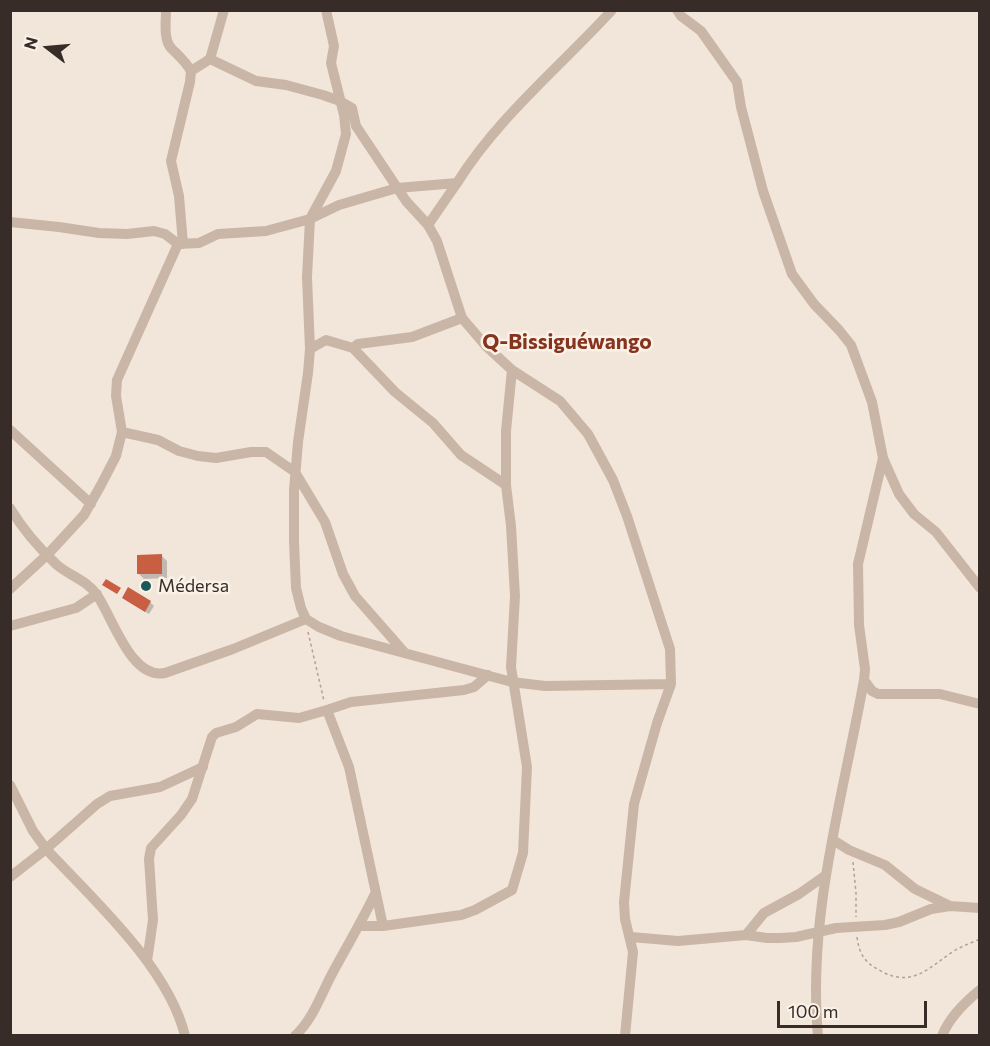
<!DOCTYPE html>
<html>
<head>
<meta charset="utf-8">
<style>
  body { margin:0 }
  #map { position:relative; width:990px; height:1046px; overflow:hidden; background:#f2e6db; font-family:Commissioner,sans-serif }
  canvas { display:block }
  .frame { position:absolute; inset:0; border:12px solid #372c27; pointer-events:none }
  .north { position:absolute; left:18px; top:18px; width:60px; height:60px; -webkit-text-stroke:4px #faf1e7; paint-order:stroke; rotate:286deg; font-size:16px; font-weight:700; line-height:24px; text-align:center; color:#372c27 }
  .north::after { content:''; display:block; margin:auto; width:21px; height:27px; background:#372c27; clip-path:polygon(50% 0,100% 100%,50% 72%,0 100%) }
  .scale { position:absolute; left:777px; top:1001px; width:150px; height:27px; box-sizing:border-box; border:3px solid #372c27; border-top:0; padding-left:8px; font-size:18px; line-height:21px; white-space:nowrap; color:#372c27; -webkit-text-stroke:4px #faf1e7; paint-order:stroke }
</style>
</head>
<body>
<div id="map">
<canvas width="990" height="1046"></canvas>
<div class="frame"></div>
<div class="north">N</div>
<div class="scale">100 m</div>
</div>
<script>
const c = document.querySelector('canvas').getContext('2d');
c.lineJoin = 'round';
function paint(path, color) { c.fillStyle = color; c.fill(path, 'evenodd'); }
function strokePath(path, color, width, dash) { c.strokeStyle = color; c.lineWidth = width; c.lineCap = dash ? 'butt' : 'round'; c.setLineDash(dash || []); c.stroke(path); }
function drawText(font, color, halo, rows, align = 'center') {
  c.font = font + ' Commissioner,sans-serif'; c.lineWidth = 5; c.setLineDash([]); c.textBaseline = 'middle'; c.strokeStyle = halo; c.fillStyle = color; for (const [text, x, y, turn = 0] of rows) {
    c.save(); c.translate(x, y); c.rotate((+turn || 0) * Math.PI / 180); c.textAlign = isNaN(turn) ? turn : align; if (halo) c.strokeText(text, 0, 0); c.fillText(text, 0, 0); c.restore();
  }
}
paint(new Path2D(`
  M 162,556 L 167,561 L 167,578 L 144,579 L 139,574 Z
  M 127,601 L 150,602 L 154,606 L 149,614 Z`), '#0003');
paint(new Path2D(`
  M 162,554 L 162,574 L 137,574 L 137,555 Z
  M 106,579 L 121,588 L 117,594 L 102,585 Z
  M 128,587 L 151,601 L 145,612 L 122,598 Z`), '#c85f43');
strokePath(new Path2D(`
  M 308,632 L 324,701
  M 853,862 L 856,893 L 856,917
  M 857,937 C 859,953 864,962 879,970 C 912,989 928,968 954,951 C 962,946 971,943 980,939`), '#b6a090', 1.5, [3, 3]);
strokePath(new Path2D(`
  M 166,10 C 166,21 163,41 172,49 C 179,56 185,61 191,71
  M 326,10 L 334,46 L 331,63 L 344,115 L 346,134 L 336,171 L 310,219 L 307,277 L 310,349 L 308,373 L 298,442 L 294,490 L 294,542 L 296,588 L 301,608 L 306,619 L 319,627 L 341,636 L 512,682 L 545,686 L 671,684
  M 677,10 L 681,16 L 701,31 L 737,82 L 741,107 L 763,191 L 792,274 L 814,304 L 839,330 L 851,345 L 872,402 L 883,458 L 899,494 L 914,514 L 936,532 L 980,588
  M 210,59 L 256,81 L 286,85 L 323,95 L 340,101 L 352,108 L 356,126 L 406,201 L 428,225
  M 457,183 L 428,225 L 437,241 L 462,318 L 486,346 L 512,370 L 560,401 L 588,434 L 613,480 L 627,516 L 670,649 L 671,684 L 657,723 L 634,804 L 624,902 L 625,919 L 633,952 L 625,1036
  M 10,222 L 59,227 L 99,233 L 127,234 L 154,231 L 165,234 L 178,244 L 199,243 L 218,234 L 266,231 L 310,219 L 339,205 L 397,188 L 457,183 C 498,117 560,67 612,10
  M 183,244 L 179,196 L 171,161 L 190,82 L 191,71 L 210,59 L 224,10
  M 353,348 L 358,344 L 412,337 L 462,318
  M 310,349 L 326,340 L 353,348 L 395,392 L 433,423 L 461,455 L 506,485
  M 10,430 L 91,504
  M 122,432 L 158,440 L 179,451 L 198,456 L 216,458 L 251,452 L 266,452 L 295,472 L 325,522 L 343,574 L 355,596 L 405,653
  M 10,508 C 22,528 40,549 57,565 C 70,576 87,580 97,595 C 113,618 131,680 165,673 L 233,649 L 306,619
  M 10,589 L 48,554 L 84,515 L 101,485 L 116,456 L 122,432 L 116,396 L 117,380 L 178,244
  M 10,626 L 76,608 L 97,594
  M 864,680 L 872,691 L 878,694 L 940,694 L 980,704
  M 10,785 L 33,831 L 46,849 C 93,899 169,968 185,1036
  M 833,840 L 849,850 L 885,865 L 915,889 L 950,906
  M 10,877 L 46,849 L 97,804 L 110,796 L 160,787 L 203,767
  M 360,926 L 383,926 L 461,915 L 475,910 L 512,890 L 523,853 L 527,767 L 511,667 L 515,596 L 511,526 L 506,485 L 506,431 L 512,370
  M 383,926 L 349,767 L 327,710 L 351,702 L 464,690 L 474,687 L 488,675
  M 746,935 L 764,913 L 799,894 L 826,875
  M 631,937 L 678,941 L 746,935 L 767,938 L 780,938 L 796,937 L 836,928 L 885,925 L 899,922 L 931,909 L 950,906 L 980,908
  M 147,961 L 153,920 L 149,859 L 151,848 L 181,815 L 192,799 L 212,737 L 216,733 L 236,727 L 257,714 L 299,718 L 327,710
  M 295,1036 C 314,1018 321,994 333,972 C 347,946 362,921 375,894
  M 818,1036 C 807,916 843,797 864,680 L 865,669 L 859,625 L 858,564 L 883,458
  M 942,1036 C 949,1018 965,1002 980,990`), '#cab6a6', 10);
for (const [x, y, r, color] of [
  [146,586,6,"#1c5759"]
]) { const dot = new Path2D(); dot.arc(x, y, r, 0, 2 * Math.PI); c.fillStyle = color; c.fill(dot); strokePath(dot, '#faf1e7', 2); }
drawText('18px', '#372c27', '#faf1e7', [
  ["Médersa",158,586]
], 'left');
drawText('bold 21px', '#87341f', '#faf1e7', [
  ["Q-Bissiguéwango",567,342]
]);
</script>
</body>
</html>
